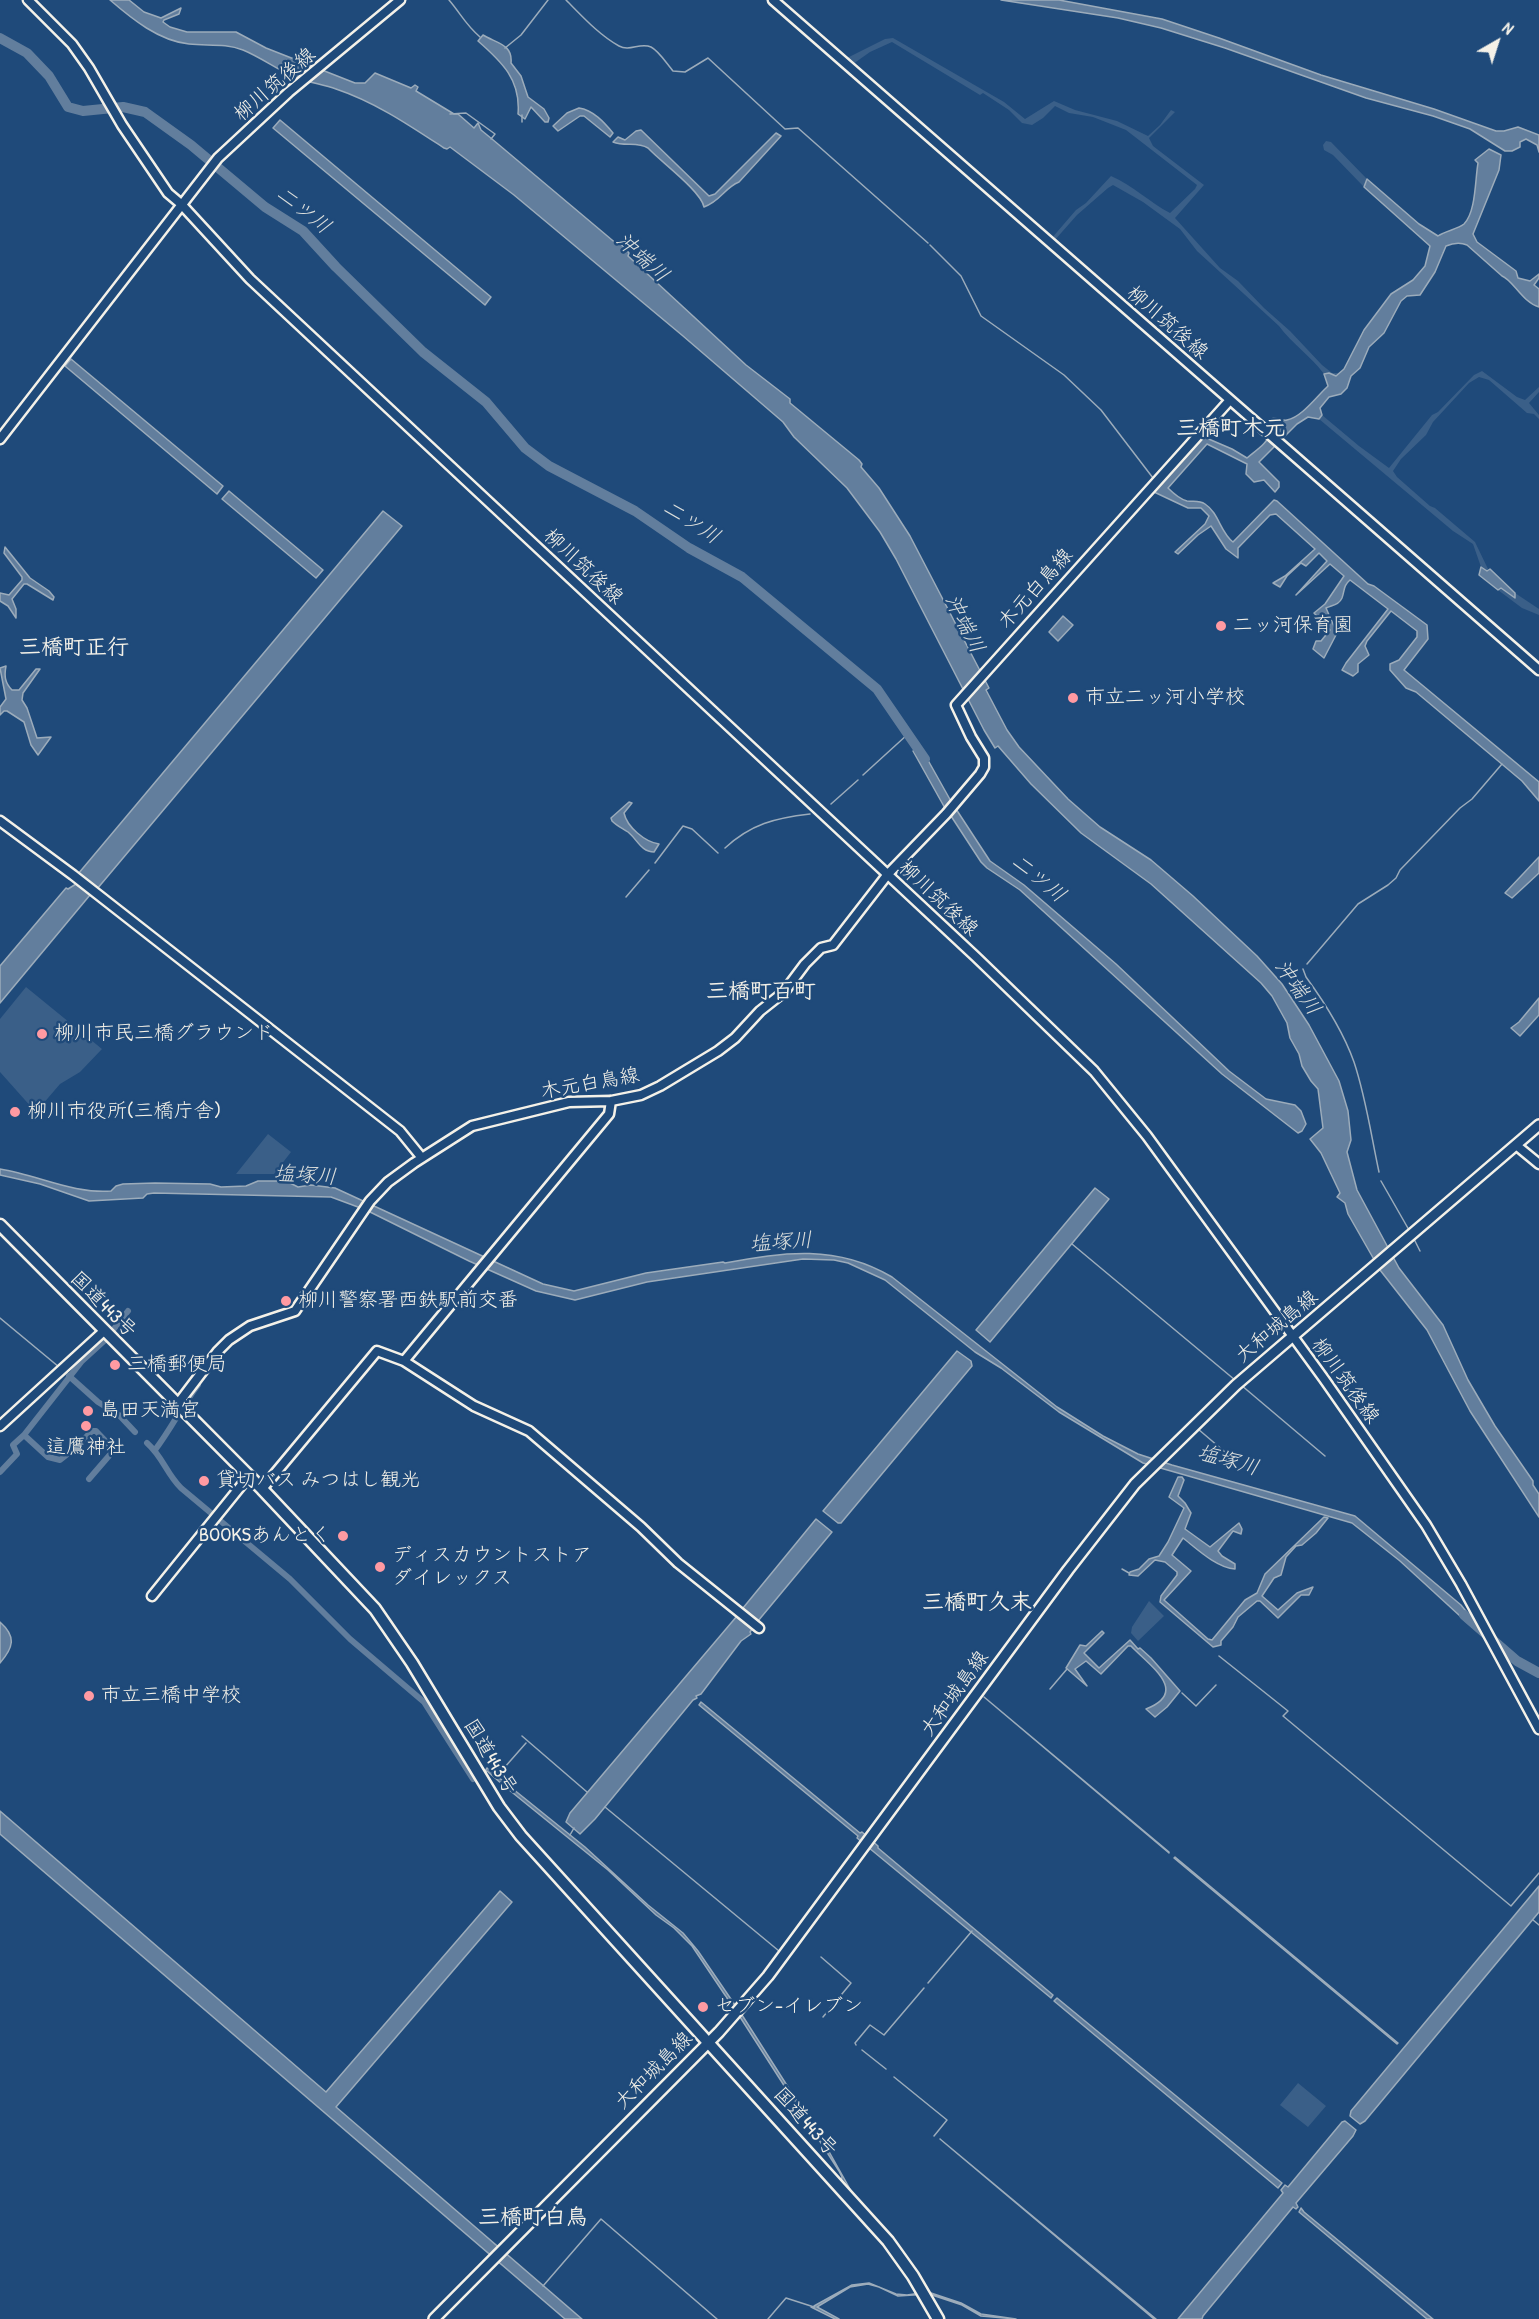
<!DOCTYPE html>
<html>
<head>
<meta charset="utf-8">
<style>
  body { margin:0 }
  #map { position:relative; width:1539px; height:2319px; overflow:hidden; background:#1f4a7a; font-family:"Patrick Hand",sans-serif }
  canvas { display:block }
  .north { position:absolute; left:1467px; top:12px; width:60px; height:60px; -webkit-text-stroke:4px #1f4a7a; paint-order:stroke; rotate:39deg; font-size:16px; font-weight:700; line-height:24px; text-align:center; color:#f4f1e8 }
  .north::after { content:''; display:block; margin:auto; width:21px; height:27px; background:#f4f1e8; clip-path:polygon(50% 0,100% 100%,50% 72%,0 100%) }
</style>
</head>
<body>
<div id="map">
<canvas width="1539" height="2319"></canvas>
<div class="north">N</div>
</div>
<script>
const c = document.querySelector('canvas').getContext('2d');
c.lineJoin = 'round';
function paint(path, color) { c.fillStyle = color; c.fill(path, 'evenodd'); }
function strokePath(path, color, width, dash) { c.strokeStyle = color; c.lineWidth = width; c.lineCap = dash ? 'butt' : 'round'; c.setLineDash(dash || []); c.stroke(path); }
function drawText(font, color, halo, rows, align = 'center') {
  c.font = font + ' "Patrick Hand","Klee One",sans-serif'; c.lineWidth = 5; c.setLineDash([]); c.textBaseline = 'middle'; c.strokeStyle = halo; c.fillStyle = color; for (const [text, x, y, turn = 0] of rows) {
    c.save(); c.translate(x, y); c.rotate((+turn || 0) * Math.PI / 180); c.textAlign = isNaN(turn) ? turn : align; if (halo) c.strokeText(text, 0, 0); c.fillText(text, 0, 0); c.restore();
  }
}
paint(new Path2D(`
  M 893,38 L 1004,102 L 1025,119 L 1054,101 L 1075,110 L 1117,121 L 1148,136 L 1160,125 L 1171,110 L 1175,112 L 1149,138 L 1153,146 L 1204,185 L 1175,218 L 1220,268 L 1238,281 L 1264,308 L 1290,331 L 1322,365 L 1332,373 L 1338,373 L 1336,376 L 1324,374 C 1311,356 1292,344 1279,326 L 1197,251 L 1180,229 L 1143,202 L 1113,185 L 1108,188 L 1077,215 L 1054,241 L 1051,239 L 1076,210 L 1086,203 L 1111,176 C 1134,186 1149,202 1170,213 L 1195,189 L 1197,185 L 1126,130 L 1093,117 L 1069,113 L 1055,106 L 1043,118 L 1032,125 L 1022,123 L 1009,110 L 983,93 L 980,95 L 892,42 L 870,52 L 853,64 L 847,58 L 885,39 Z
  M 1326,141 L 1331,142 L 1367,179 L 1364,187 L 1333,155 L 1324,150 L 1323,145 Z
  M 1482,371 L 1517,397 L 1525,400 L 1539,387 L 1539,392 L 1529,403 L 1539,415 L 1539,419 L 1534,414 L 1527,413 L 1489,380 L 1479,377 L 1469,383 L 1433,422 L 1426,435 L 1401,459 L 1393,471 L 1397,477 L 1430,506 L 1435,508 L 1475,542 L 1488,569 L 1487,571 L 1481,567 L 1473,544 L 1453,531 L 1319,419 L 1322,415 L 1359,446 L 1389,468 L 1432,415 L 1438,412 L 1474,375 Z
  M 1501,587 L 1515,597 L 1515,593 L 1539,609 L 1539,615 L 1522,608 L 1498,590 Z
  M 26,987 L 102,1049 L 80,1072 L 60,1084 L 42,1105 L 33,1109 L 0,1072 L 0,1019 Z
  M 268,1134 L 291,1152 L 274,1174 L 236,1174 Z
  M 1149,1601 L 1164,1616 L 1138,1641 L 1131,1633 L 1132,1627 Z
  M 1298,2083 L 1326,2106 L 1308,2127 L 1280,2105 Z`), '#3a5f88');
const water = new Path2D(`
  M 110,0 L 129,0 L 144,12 L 161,18 L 181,8 L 179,14 L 164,20 L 163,22 L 170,27 L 187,32 L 236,32 L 266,48 L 355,83 L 365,83 L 375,73 L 411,88 L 415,85 L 418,87 L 416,91 L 454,114 L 458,114 L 474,128 L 478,123 L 481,130 L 492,139 L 618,245 L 620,243 L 629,253 L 628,256 L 746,365 L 790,399 L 790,403 L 859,460 L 862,464 L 861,467 L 879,488 L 910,536 L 989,688 L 986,690 L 1007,730 L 1019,747 L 1068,799 L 1100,827 L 1151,860 L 1193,896 L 1257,956 L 1282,984 L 1309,1025 L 1339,1081 L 1348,1111 L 1351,1140 L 1347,1152 L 1357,1190 L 1399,1268 L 1443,1325 L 1468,1380 L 1495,1426 L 1533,1481 L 1533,1485 L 1539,1494 L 1539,1517 L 1470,1411 L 1427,1330 L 1380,1270 L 1348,1214 L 1345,1203 L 1337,1197 L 1340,1193 L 1321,1153 L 1310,1139 L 1323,1128 L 1318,1089 L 1311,1081 L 1302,1066 L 1299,1054 L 1290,1038 L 1287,1023 L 1272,996 L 1261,983 L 1151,884 L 1081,833 L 1031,784 L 998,746 L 995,748 L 984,730 L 896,559 L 880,532 L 847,488 L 794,437 L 783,422 L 683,336 L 514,195 L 450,147 L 447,149 L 444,148 C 409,125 375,102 336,89 C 321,84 306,82 292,76 C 275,68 260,57 243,50 C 225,43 208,46 189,44 C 159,41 132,19 110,0 Z
  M 1001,0 L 1059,0 L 1162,19 L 1219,38 L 1321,75 L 1434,109 L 1496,131 L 1504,131 L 1518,127 L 1539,135 L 1539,152 L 1537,145 L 1526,139 L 1520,142 L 1520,147 L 1512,151 L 1505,151 L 1470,129 L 1433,116 L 1366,98 L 1225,48 L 1161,28 L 1118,18 Z
  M 483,35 C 496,43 513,44 511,63 L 521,76 L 528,97 L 544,109 L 549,118 L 548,122 L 545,122 L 531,107 L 525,119 L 518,114 C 521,80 502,62 478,41 Z
  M 579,108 C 593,110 604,122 613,133 L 610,137 L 584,116 L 580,116 L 558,131 L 553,126 L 567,113 Z
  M 280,120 L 491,297 L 485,305 L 273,128 Z
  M 641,130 L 709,196 L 715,194 L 776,133 L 781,136 L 739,182 C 724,188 721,201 704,207 C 701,191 661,162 648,148 C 637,141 625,147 613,142 L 618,137 L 625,140 L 636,131 Z
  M 1489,149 L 1501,155 L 1499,170 L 1473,234 L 1477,242 L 1516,271 L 1518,278 L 1530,281 L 1539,274 L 1539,278 L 1534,285 L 1539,289 L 1539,307 C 1522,302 1513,280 1502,276 L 1467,245 C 1460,242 1453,243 1446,246 L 1435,272 L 1420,295 L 1407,296 L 1401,301 L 1384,333 L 1369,347 L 1360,368 L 1351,376 L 1347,388 L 1341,394 L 1329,397 L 1320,408 L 1322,415 L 1319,419 L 1308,417 L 1297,424 L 1259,462 L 1279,482 L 1279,487 L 1275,492 L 1264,480 L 1254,482 L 1246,474 L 1247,464 L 1207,444 L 1168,488 C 1173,493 1179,499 1187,501 C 1194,502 1199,500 1205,504 C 1219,513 1220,532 1233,542 L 1274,500 L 1277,501 L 1368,584 L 1374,586 L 1427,625 L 1428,639 L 1404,670 L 1539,782 L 1539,801 L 1522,781 L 1416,692 L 1406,688 L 1390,670 L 1390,664 L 1399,660 L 1417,637 L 1417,631 L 1391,611 L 1367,641 L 1365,646 L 1369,655 L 1358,664 L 1358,672 L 1353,676 L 1342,670 L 1346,663 L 1388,609 L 1350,580 C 1343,586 1345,590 1342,598 C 1339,605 1332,605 1326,608 L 1337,633 L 1324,658 L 1313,649 L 1316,641 L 1321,641 L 1330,630 L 1314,613 L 1325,604 L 1344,576 L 1330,564 L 1296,595 L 1327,561 L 1319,553 L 1306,566 L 1301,563 L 1287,576 L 1280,587 L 1273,583 L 1285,576 L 1315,549 L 1276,514 L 1270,515 L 1238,548 L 1238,558 L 1226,549 L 1211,526 L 1198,535 L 1178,554 L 1175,552 L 1205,524 L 1209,516 L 1201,508 L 1188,508 L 1154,492 L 1204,437 L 1232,449 L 1247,458 C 1255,451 1268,443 1271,432 C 1273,427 1270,424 1273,418 C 1278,418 1283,421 1287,420 C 1302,417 1317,396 1328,386 L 1324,374 L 1329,373 L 1336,376 L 1344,369 L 1364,330 L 1391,294 L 1413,280 L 1425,266 L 1430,246 L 1364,187 L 1367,179 L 1419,224 L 1438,236 C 1445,231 1458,229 1464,224 C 1476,212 1475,180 1478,163 L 1475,160 Z
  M 71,359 L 223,486 L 217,494 L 65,366 Z
  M 229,491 L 323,570 L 316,578 L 222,499 Z
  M 383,511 L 402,526 L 97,889 L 78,874 Z
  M 5,547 L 30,578 L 49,591 L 54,597 L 53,600 L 27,584 L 24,584 L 12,599 L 16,609 L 16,618 L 8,606 L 0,601 L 0,593 L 9,595 L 22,580 L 22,577 L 4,553 Z
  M 1481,567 L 1487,571 L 1490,569 L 1515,593 L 1515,598 L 1501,588 L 1498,590 L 1479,575 Z
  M 1063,616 L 1073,625 L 1058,641 L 1049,632 Z
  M 6,666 C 4,676 5,683 12,690 L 19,690 L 36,669 L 40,669 L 23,693 L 22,700 L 27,708 L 37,738 L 51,737 L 38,755 L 31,745 L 24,722 L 7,711 L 4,711 L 0,715 L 0,707 L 6,699 L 0,668 Z
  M 920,746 L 952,803 L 946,810 L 913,751 Z
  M 629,802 L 632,803 L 624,813 C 627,827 645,842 659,844 L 654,852 C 641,852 637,839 628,832 C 622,828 617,826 612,821 L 611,818 Z
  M 956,809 L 990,861 L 1024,885 L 1116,964 L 1229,1071 L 1266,1099 L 1295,1105 L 1301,1111 L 1306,1124 L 1302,1131 L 1298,1133 L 1222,1074 L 1020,890 L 987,868 L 981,862 L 951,816 Z
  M 1539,857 L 1539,873 L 1512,898 L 1505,893 Z
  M 76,884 L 90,895 L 0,1003 L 0,966 L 66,888 L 68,889 Z
  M 1539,998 L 1539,1015 L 1520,1036 L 1511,1028 L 1519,1022 Z
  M 0,1169 C 38,1175 73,1194 111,1191 L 116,1186 L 123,1184 L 155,1183 L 210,1184 L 221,1187 L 246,1186 L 258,1181 L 286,1181 L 298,1187 L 311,1185 L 335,1188 L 543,1284 L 574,1291 L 646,1273 L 723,1262 L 725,1263 C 784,1252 836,1244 892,1277 L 1057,1407 L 1103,1436 L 1138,1454 L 1172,1465 L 1355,1516 L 1461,1605 L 1474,1621 L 1472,1627 L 1400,1561 L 1352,1523 L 1143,1463 L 1059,1412 L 1001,1368 L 975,1352 L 885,1280 L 848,1263 L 834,1260 L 803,1259 L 647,1282 L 575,1300 L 536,1291 L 469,1261 L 366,1210 L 331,1197 L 154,1193 L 147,1194 L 143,1198 L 89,1201 L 40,1184 L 0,1175 Z
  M 1095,1188 L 1109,1199 L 990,1342 L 976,1330 Z
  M 957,1351 L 971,1361 L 972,1366 L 841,1523 L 838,1523 L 823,1511 Z
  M 1178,1477 L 1182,1477 L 1184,1480 L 1178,1496 L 1185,1503 L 1191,1513 L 1185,1529 L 1210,1547 L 1239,1523 L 1242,1529 L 1241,1534 L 1233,1531 L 1218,1551 L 1222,1556 L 1235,1564 L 1235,1569 C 1217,1568 1197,1549 1183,1538 L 1172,1555 L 1191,1571 L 1164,1600 L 1208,1639 L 1212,1640 L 1245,1600 L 1257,1593 L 1265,1574 L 1324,1517 L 1328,1518 L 1316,1533 L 1302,1545 L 1296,1546 L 1286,1557 L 1281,1575 L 1274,1578 L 1262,1596 L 1278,1610 L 1297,1593 L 1313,1587 L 1309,1595 L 1301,1595 L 1278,1618 L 1260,1601 L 1257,1601 L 1238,1617 L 1233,1627 L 1221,1641 L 1221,1645 L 1213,1647 L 1160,1602 L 1161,1596 L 1177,1575 L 1177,1572 L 1165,1562 L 1155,1560 L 1138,1576 L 1129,1575 L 1130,1572 L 1139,1569 L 1149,1559 L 1159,1556 L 1168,1542 L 1184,1508 L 1169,1497 Z
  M 816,1519 L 832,1532 L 758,1621 L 743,1608 Z
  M 737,1616 L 752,1629 L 750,1632 L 751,1634 L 741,1641 L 701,1694 L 696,1696 L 697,1698 L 693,1700 L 595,1819 L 580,1834 L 566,1822 L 570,1813 Z
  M 0,1622 C 17,1637 13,1648 0,1663 Z
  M 1102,1631 L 1104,1633 L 1084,1653 L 1099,1668 L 1130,1640 L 1138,1649 L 1140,1648 L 1151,1658 L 1180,1691 L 1167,1707 L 1155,1717 L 1146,1709 C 1190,1692 1150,1666 1131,1646 L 1128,1646 L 1101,1674 L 1086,1661 L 1075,1669 L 1087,1686 L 1066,1668 L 1080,1645 L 1086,1646 Z
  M 984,1697 L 1169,1852 L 1169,1853 Z
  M 701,1702 L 860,1833 L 862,1832 L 878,1846 L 878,1848 L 1053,1995 L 1051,1998 L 857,1838 L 858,1836 L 699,1705 Z
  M 487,1768 L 585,1847 L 648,1905 L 683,1933 L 698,1951 L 735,2005 L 729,2001 L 692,1946 L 674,1928 L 656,1915 L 608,1870 L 503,1785 L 487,1771 L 484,1773 Z
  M 0,1811 L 326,2092 L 500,1891 L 512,1902 L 336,2107 L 582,2319 L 565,2319 L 0,1834 Z
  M 1175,1857 L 1398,2043 L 1397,2044 L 1174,1858 Z
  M 1539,1886 L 1539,1912 L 1365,2121 L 1360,2124 L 1350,2116 L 1351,2111 Z
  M 1057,1998 L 1277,2179 L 1282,2183 L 1278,2188 L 1054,2001 Z
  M 742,2015 L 827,2148 L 855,2198 L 841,2182 L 842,2177 L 839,2171 L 740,2017 Z
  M 1345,2121 L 1356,2130 L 1353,2136 L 1296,2203 L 1298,2207 L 1296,2209 L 1293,2207 L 1203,2316 L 1202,2319 L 1178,2319 L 1283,2193 L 1281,2190 L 1285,2185 L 1288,2187 L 1342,2122 Z
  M 940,2139 L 1156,2319 L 1154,2319 Z
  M 1301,2208 L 1304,2212 L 1433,2319 L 1427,2319 L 1299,2212 Z
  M 869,2283 L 896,2294 L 907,2295 L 928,2292 L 961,2303 L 981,2314 L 1016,2319 L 981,2316 L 962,2305 L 929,2294 L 898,2296 L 879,2287 L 868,2284 L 850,2287 L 817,2307 L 839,2319 L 835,2319 L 811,2307 L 815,2307 L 814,2306 L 852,2285 Z`);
paint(water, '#627e9d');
strokePath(water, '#9cacbb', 1.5);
strokePath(new Path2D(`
  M 449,0 C 461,14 465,24 480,37
  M 566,0 C 582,16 599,35 619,46 C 630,52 640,42 651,47 C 659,51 667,64 673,71 L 685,72 L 708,58 L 785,129 L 798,128 L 928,243
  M 505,48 L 521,35 L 548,0
  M 450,114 L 466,113 L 495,134 L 491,139
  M 522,122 L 522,115
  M 930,245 L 961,276 L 981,316 L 1064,375 L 1101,410 L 1153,478
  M 863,775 L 908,734
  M 831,804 L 858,780
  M 725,848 C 751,824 775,818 810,814
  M 655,863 L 683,826 L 692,829 L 718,853
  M 626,897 L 649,870
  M 1307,964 L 1358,904 L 1388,885 L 1396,878 L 1400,870 L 1460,808 L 1472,799 L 1502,764
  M 1303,969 L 1306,977 C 1325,1003 1343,1031 1354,1062 C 1366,1098 1371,1135 1379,1172
  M 1381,1181 L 1409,1230
  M 1414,1239 L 1420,1251
  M 1072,1244 L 1235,1380
  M 0,1318 L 59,1367
  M 1241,1385 L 1325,1456
  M 1198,1429 L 1225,1452
  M 1122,1569 L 1129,1573
  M 1219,1656 L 1288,1711 L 1283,1716 L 1511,1906 L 1539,1873
  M 1050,1689 L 1067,1669
  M 1182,1693 L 1196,1706 L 1216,1685
  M 522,1736 L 587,1792
  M 497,1776 L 526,1743
  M 605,1807 L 779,1951
  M 570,1835 L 574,1828
  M 1533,1920 L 1539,1925
  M 821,1957 L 851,1983 L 823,2017
  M 928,1983 L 972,1931
  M 856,2045 L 855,2043 L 870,2025 L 884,2035 L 924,1988
  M 862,2050 L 886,2069
  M 894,2077 L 947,2120 L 934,2136
  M 543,2286 L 601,2219 L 717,2319
  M 768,2319 L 786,2298 L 814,2307`), '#9cacbb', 1.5);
strokePath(new Path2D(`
  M 113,1330 L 128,1311
  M 69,1376 L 98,1402 L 119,1415 L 135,1432
  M 24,1435 L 48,1457 L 60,1460 L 74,1449 L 92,1431 L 96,1431 L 114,1450 L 89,1479
  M 147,1443 C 163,1457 166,1473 181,1488 L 290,1579 L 350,1639 L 424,1702 L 473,1779
  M 155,1450 C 171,1429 182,1406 198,1385
  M 0,1472 L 17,1454 L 13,1445 L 24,1435 L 82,1361 L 105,1340`), '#627e9d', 6);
strokePath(new Path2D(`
  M 0,38 L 27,53 L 49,76 L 68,107 L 83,111 L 123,107 L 145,112 L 191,145 L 265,207 L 303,231 L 336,267 L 423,352 L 486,402 L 525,448 L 549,466 L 635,511 L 689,548 L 742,577 L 877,689 L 925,759
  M 1464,1615 L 1517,1661 L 1539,1673`), '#627e9d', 10);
const secondary = new Path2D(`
  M 28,0 L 72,44 L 89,68 L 122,125 L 168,193 L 181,204 L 250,279 L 976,957 L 1094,1071 L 1147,1136 L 1324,1379 L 1426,1525 L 1461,1584 L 1539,1729
  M 773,0 L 1539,670
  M 0,439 L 218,158 L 289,92 L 400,0
  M 0,821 L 73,875 L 400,1131 L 422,1158
  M 1516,1145 L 1539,1164
  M 404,1361 L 609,1114 L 611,1101
  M 177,1405 L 218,1351 L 229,1340 L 250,1326 L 295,1311 L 370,1201 L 388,1182 L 414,1163 L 472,1126 L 569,1102 L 611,1101 L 641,1095 L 660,1086 L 718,1051 L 735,1038 L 760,1011 L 784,992 L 805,964 L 821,948 L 833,945 L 888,874 L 946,814 L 980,774 L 984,767 L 984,758 L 971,737 L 956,705 L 1230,400
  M 0,1426 L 105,1330
  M 262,1489 L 377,1351 L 404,1361 L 474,1406 L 529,1431 L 641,1527 L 678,1563 L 759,1628
  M 152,1596 L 249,1476`);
const primary = new Path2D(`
  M 434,2319 L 719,2032 L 768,1976 L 1068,1570 L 1135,1484 L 1236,1385 L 1539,1125`);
const highway = new Path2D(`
  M 0,1225 L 262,1489 L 375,1609 L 412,1663 L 499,1807 L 521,1836 L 888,2241 L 913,2276 L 938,2319`);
strokePath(secondary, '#f4f1e8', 13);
strokePath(primary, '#f4f1e8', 14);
strokePath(highway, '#f4f1e8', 15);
strokePath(secondary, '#1f4a7a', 8);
strokePath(primary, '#1f4a7a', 9);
strokePath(highway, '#1f4a7a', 10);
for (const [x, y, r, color] of [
  [1221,626,6,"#ff9aa2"],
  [1073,698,6,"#ff9aa2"],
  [42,1034,6,"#ff9aa2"],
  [15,1112,6,"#ff9aa2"],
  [286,1301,6,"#ff9aa2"],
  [115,1365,6,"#ff9aa2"],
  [88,1411,6,"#ff9aa2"],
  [86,1426,6,"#ff9aa2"],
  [204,1481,6,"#ff9aa2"],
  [343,1536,6,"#ff9aa2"],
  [380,1567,6,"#ff9aa2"],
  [89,1696,6,"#ff9aa2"],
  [703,2007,6,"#ff9aa2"]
]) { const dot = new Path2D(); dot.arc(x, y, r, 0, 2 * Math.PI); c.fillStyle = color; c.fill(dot); strokePath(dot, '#1f4a7a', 2); }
drawText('20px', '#f4f1e8', '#1f4a7a', [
  ["柳川筑後線",275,85,-41],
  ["柳川筑後線",1167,323,41],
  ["柳川筑後線",583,567,43],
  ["木元白鳥線",1036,589,-48],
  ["柳川筑後線",938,899,43],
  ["木元白鳥線",590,1084,-10],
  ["国道443号",103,1305,45],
  ["大和城島線",1277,1327,-40],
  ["柳川筑後線",1345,1381,54],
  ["大和城島線",955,1694,-54],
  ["国道443号",490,1757,59],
  ["大和城島線",654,2071,-45],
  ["国道443号",805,2122,48]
]);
drawText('20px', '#f4f1e8', '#1f4a7a', [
  ["二ッ河保育園",1233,626],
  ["市立二ッ河小学校",1085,698],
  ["柳川市民三橋グラウンド",54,1034],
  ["柳川市役所(三橋庁舎)",27,1112],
  ["柳川警察署西鉄駅前交番",298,1301],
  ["三橋郵便局",127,1365],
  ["島田天満宮",100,1411],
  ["這鷹神社",86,1448,"center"],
  ["貸切バス みつはし観光",216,1481],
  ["BOOKSあんとく",331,1536,"right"],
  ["ディスカウントストア",392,1556],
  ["ダイレックス",392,1579],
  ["市立三橋中学校",101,1696],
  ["セブン-イレブン",715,2007]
], 'left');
drawText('italic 21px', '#dee0dd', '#1f4a7a', [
  ["二ツ川",303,211,38],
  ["沖端川",642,258,42],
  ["二ツ川",691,523,32],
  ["沖端川",964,624,63],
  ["二ツ川",1038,879,39],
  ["沖端川",1297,988,54],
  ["塩塚川",305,1176,4],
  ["塩塚川",781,1243,-4],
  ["塩塚川",1228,1461,16]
]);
drawText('bold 22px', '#f4f1e8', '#1f4a7a', [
  ["三橋町木元",1231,429],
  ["三橋町正行",74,648],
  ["三橋町百町",761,992],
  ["三橋町久末",977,1603],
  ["三橋町白鳥",533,2218]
]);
</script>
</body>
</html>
